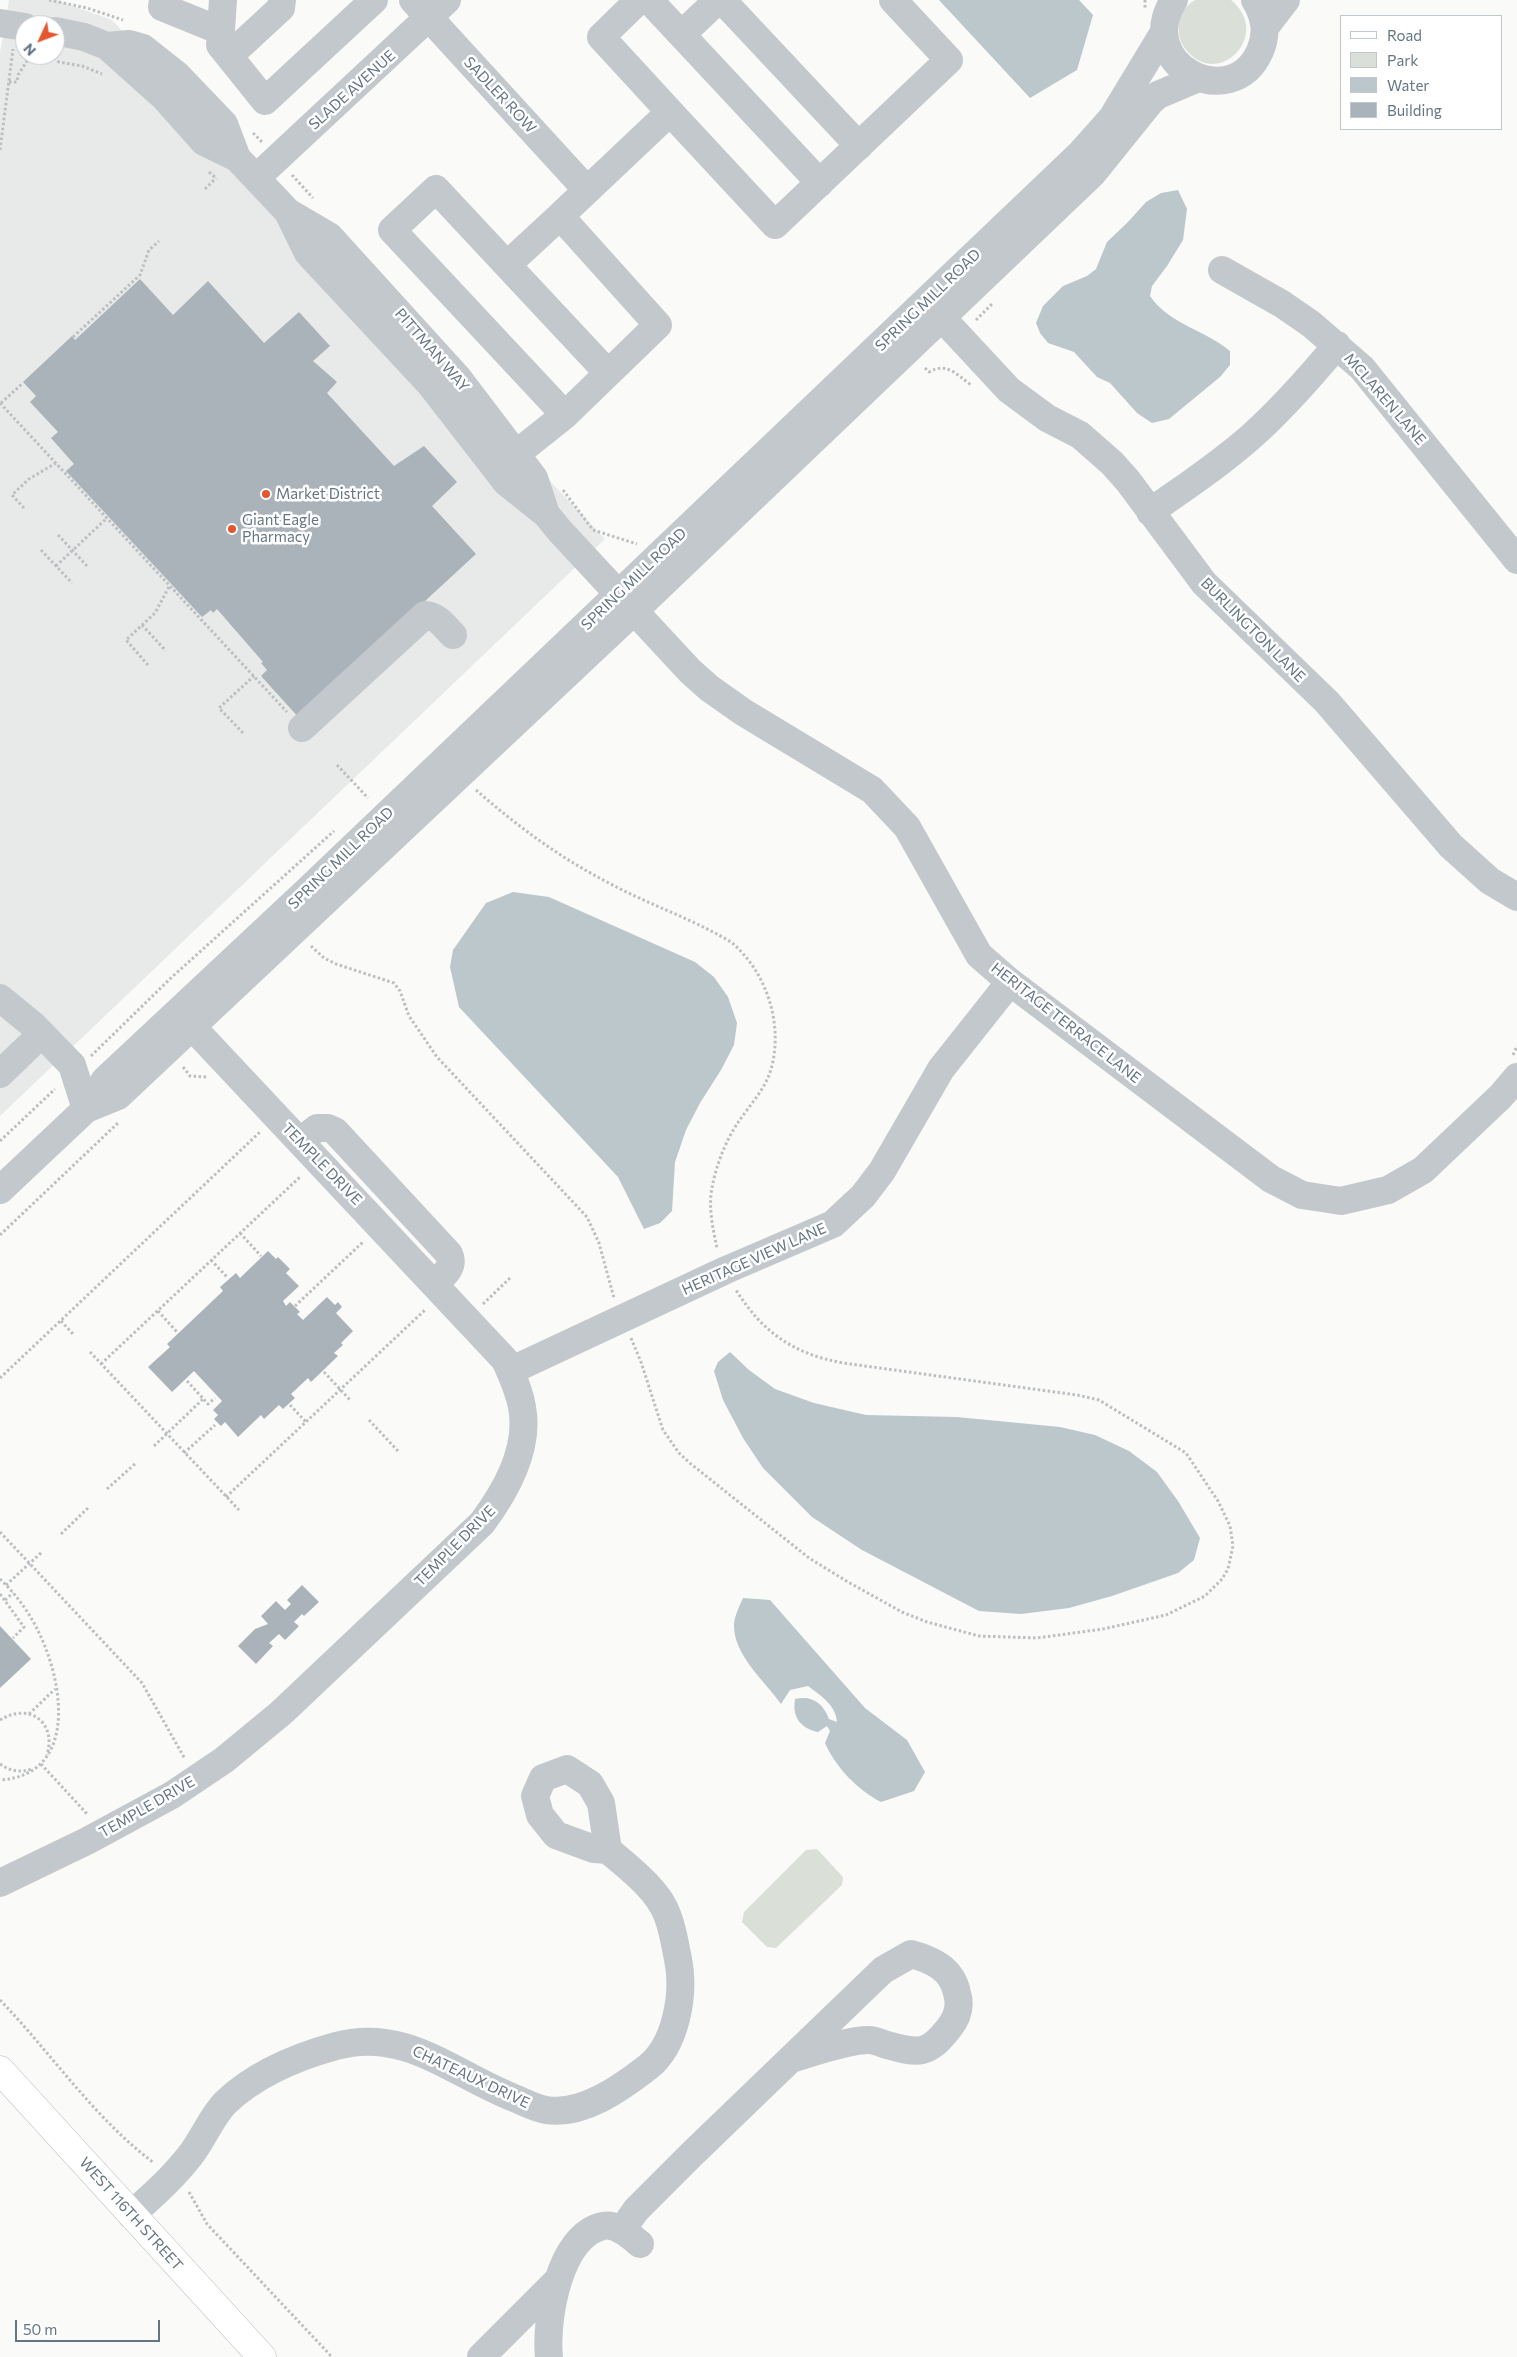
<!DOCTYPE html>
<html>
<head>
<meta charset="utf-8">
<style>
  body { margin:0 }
  #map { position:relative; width:1517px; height:2357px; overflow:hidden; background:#fafaf8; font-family:Commissioner,sans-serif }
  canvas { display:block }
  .legend { position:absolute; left:1340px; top:15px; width:162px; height:115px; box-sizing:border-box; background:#fff; border:1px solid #c1c8cd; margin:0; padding:6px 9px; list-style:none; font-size:15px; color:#657683 }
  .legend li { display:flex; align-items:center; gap:10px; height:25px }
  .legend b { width:25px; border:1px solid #c1c8cd }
  .north { position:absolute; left:15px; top:15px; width:50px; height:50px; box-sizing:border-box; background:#fff; border:1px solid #c1c8cd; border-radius:50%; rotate:227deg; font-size:14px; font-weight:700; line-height:20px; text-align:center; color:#657683 }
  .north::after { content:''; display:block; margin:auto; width:18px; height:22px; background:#e4572e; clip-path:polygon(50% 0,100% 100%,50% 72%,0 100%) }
  .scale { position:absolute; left:15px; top:2320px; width:145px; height:22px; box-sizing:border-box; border:2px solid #657683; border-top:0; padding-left:6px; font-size:15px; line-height:18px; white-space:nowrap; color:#657683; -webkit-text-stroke:4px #fff; paint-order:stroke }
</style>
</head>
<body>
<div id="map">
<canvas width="1517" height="2357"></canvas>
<ul class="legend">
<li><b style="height:6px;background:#fff"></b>Road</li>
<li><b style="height:14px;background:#dadfd7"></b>Park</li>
<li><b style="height:14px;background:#bbc7cb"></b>Water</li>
<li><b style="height:14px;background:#aab3b9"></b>Building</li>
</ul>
<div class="north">N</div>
<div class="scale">50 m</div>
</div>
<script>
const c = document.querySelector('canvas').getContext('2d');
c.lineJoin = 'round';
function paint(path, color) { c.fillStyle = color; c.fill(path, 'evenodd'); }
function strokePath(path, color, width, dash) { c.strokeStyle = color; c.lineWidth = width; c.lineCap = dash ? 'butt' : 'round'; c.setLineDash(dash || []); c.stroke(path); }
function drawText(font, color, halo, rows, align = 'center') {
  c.font = font + ' Commissioner,sans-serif'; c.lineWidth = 5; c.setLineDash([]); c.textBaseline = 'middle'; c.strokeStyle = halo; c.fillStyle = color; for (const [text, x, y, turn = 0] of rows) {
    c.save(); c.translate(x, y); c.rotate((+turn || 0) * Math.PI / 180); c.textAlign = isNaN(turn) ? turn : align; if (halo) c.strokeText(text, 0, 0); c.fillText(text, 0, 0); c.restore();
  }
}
paint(new Path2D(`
  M 9,0 L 56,0 L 112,20 L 605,539 L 0,1116 L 0,53 ZM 25,25 L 55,25 L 55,55 L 25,55 Z`), '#e8e9e9');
paint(new Path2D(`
  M 1195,0 L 1231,0 C 1272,34 1221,87 1189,53 C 1183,47 1179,40 1179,32 C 1178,19 1183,7 1195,0 Z
  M 817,1849 L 843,1877 L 842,1885 L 776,1948 L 767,1947 L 742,1922 L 744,1912 L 806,1850 Z`), '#dadfd7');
paint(new Path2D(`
  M 939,0 L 1079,0 L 1093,15 L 1077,70 L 1030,98 Z
  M 1178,190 L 1187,209 L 1183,240 L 1167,266 L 1152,286 L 1150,296 C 1169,324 1205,330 1230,351 L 1230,365 L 1220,377 L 1169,419 L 1152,423 L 1137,413 L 1110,383 L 1097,377 L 1074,352 L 1048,343 L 1040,333 L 1036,323 L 1043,306 L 1063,286 L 1087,276 L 1096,269 L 1107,242 L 1128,222 L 1146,202 L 1161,193 Z
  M 513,892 L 549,897 L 695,962 L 714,977 L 728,997 L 737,1023 L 734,1045 L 721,1070 L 700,1103 L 686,1130 L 675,1162 L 672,1211 L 660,1223 L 644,1229 L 618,1177 L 459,1007 L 450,967 L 453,950 L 486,903 Z
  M 730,1352 L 749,1370 L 775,1389 L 814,1403 L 866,1415 L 957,1417 L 1060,1427 L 1095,1435 L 1129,1451 L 1157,1472 L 1178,1501 L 1200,1538 L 1194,1560 L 1178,1573 L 1112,1596 L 1069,1608 L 1021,1614 L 979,1611 L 862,1550 L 812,1517 L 763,1468 L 743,1438 L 723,1400 L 714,1371 L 718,1362 Z
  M 743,1598 L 770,1600 L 865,1708 L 907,1740 L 925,1772 L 914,1791 L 881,1802 C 858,1790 836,1768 825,1743 L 830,1731 L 827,1726 L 818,1732 C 800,1728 792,1717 795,1699 C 812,1695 823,1703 829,1719 L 837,1722 C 836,1705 821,1696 808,1686 L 790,1690 L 781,1704 C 765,1681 733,1655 734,1624 C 735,1615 739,1607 743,1598 Z`), '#bbc7cb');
paint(new Path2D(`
  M 140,279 L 173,315 L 208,281 L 264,343 L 299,312 L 330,346 L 313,361 L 337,382 L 327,393 L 394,466 L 424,446 L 457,482 L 432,506 L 476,554 L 361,660 L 301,720 L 261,676 L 267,670 L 261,663 L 263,662 L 217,609 L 213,613 L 211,610 L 202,617 L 66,471 L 74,464 L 51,438 L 58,432 L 30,402 L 36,396 L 23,382 L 72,336 L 75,340 Z
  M 268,1251 L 276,1259 L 278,1257 L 290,1269 L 286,1273 L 299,1286 L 283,1301 L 286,1306 L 290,1302 L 300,1312 L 297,1314 L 303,1320 L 327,1297 L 335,1305 L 338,1302 L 342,1307 L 336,1313 L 353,1331 L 341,1343 L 343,1345 L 334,1353 L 338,1356 L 311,1382 L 308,1378 L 291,1394 L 295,1398 L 283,1409 L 279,1405 L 264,1419 L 261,1415 L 238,1437 L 225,1422 L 221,1426 L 214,1419 L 218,1415 L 213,1410 L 222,1401 L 194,1371 L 172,1392 L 148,1367 L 170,1347 L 167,1344 L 223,1291 L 220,1287 L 236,1273 L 240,1278 Z
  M 302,1585 L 319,1602 L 304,1616 L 302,1614 L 294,1622 L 299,1626 L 285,1640 L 279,1634 L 269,1643 L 273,1646 L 256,1664 L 238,1646 L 255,1629 L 268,1624 L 261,1616 L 276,1601 L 285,1610 L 291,1604 L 287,1600 Z
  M 0,1626 L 31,1659 L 0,1688 Z`), '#aab3b9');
const major = new Path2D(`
  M 0,2070 L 262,2357`);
strokePath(major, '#b5babe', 29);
strokePath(new Path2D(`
  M 49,0 L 87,8 L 123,20
  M 1145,0 L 1145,9
  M 9,82 L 17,82 L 18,75 L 27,61 L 44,55 L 51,56 L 59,62 L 82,66 L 102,74
  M 253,133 L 263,143
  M 0,150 L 13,49
  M 209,172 L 216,178
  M 292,175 L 313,198
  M 205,189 L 216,178
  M 976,320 L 992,304
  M 73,337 L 140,275 L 149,250 L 159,241
  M 925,368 L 929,372 C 947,362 956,374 971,385
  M 0,403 L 287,712
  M 1,403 L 23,383
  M 563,490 L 593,530 L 637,544
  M 24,508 L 12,495 L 29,479 L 56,463
  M 58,535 L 88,567
  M 41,550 L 72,583
  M 56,566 L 107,518
  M 142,625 L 166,651
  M 148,665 L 126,640 L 155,613 L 170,585
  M 243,733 L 219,708 L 254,676
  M 337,765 L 368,798
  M 476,790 C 517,826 559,857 607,882 C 647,904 691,918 731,942 C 766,971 784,1024 771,1069 C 766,1088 750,1105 739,1121 C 726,1140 716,1165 712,1188 C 708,1207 713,1229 717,1248
  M 311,946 L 324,958 L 336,964 L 394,983 L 400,991 L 409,1016 L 437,1057 L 587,1217 L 599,1243 L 614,1298
  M 1513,1055 L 1517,1046
  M 91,1056 L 172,977 L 334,831
  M 183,1067 L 190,1076 L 207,1077
  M 0,1141 L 55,1089
  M 240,1233 L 261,1256
  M 0,1235 L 119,1122
  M 211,1260 L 227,1277
  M 483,1304 L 510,1278
  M 295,1306 L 363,1242
  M 158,1311 L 177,1332
  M 61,1321 L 73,1334
  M 631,1338 L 641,1362 L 663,1430 L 679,1453 L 691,1464 L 809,1558 L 848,1582 L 902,1612 L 927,1622 L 979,1636 L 1037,1638 L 1103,1629 L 1166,1615 L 1205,1596 L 1222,1579 L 1228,1569 L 1233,1546 L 1230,1526 L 1218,1501 L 1186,1453 L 1099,1400 L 1077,1395 L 843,1363 C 794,1354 763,1333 736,1290
  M 90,1352 L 239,1510
  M 101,1364 L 301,1176
  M 324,1372 L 351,1401
  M 0,1378 L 261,1131
  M 187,1381 L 208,1404 L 215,1398
  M 290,1405 L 306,1422
  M 369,1420 L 398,1451
  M 154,1446 L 203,1399
  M 184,1453 L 215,1425
  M 107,1489 L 136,1463
  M 226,1497 L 426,1309
  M 0,1532 L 142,1683 L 185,1759
  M 61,1534 L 89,1507
  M 0,1579 C 17,1595 31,1615 40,1635 C 64,1685 77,1775 0,1780
  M 6,1585 L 42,1552
  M 0,1594 L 24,1627 L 13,1638
  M 5,1600 L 13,1593
  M 29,1714 L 55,1689
  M 0,1720 C 29,1702 57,1722 47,1755
  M 0,1764 C 10,1771 20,1773 32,1769
  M 41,1764 L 88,1815
  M 0,2000 C 52,2054 94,2118 154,2163
  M 189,2192 L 207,2224 L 332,2357`), '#bbbfc2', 3, [2.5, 2.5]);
strokePath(new Path2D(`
  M 163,0 L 162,7 L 221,31
  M 223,0 L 220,45 L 265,101 L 374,0
  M 413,0 L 587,190
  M 639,0 L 601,37 L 670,112
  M 649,0 L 820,183
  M 722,0 L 859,146
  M 1174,0 C 1133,65 1232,115 1260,51 C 1268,33 1265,17 1255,0
  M 0,23 L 25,27
  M 1266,26 L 1286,0
  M 55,31 L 84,37 L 107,46 L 129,44 L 143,48 L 177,75 L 224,124 L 237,158
  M 682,34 L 718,0
  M 107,46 L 164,97 L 204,142 L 237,158 L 288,212 L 329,236 L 458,378 L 534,478 L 546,514
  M 229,56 L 281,8 L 282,0
  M 256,178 L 447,0
  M 288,212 L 308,253 L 430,384 L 506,482 L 546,514 L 559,530 L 690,671 L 709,688 L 743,712 L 872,790 L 907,827 L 979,955 L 1010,982 L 1271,1179 L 1302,1195 L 1341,1201 L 1388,1190 L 1423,1170 L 1501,1096 L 1517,1077
  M 560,216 L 670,112 L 775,225 L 949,60 L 893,0
  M 507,265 L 436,189 L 392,230 L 565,415
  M 1222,270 L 1282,304 L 1311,324 L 1362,368 L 1517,560
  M 929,304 L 1009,390 L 1047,418 L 1080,435 L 1112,463 L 1128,481 L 1204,583 L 1327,702 L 1451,846 L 1490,881 L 1517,897
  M 516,454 L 565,415 L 658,325 L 560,216 L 507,265 L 608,373
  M 1150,512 C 1185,487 1222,463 1254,434 C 1284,407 1311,376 1337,345
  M 302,728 L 425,615 C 437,615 445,627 453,635
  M 0,998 L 33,1025 L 72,1065 L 86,1109
  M 0,1074 L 29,1046
  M 86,1109 L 118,1096 L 634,611 L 1093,173 L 1151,101 L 1158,95 L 1198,78
  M 300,1141 L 317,1128 L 328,1128 L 335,1131 L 449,1254 C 455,1267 444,1275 435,1283
  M 0,1190 L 86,1109 L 105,1080 L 309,889 L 1079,155 L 1112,118 L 1164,32
  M 510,1371 L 726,1270 L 833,1224 L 863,1196 L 882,1171 L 941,1069 L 1010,982
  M 0,1883 L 87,1841 L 172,1795 L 224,1760 L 281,1713 L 482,1523 C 506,1491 530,1449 522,1407 C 519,1390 512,1375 505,1360 L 181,1015
  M 131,2215 C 152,2196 174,2177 192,2153 C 204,2137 211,2118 225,2103 C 255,2074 296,2057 336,2046 C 405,2027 453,2074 514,2098 C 524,2102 535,2108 546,2110 C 582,2116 621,2088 648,2067 C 676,2045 685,1994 678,1959 C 675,1945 673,1930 668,1917 C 659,1890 629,1868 608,1850 L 594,1849 L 556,1835 L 540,1815 L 535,1796 L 543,1778 L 567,1769 L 590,1784 L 601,1803 L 608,1850
  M 622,2230 L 636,2210 L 691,2155 L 883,1970 L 911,1954 C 933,1960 952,1969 957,1993 C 961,2006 958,2017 949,2028 C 928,2055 919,2054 887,2045 C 881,2043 874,2040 869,2040 C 848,2040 814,2052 794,2058
  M 481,2357 L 557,2281
  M 549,2357 C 545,2320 559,2235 603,2226 C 617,2223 630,2236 640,2244`), '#c3c8cc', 28);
strokePath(major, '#fff', 28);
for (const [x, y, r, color] of [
  [266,494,5,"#e4572e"],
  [232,529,5,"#e4572e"]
]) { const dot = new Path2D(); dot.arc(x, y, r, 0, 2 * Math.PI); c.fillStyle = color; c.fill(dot); strokePath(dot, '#fff', 2); }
drawText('15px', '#657683', '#fff', [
  ["SLADE AVENUE",352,90,-42],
  ["SADLER ROW",500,95,47],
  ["SPRING MILL ROAD",928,300,-44],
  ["PITTMAN WAY",432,350,49],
  ["MCLAREN LANE",1385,399,49],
  ["SPRING MILL ROAD",634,579,-44],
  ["BURLINGTON LANE",1253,630,45],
  ["SPRING MILL ROAD",341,858,-44],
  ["HERITAGE TERRACE LANE",1066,1023,38],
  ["TEMPLE DRIVE",322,1164,46],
  ["HERITAGE VIEW LANE",754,1259,-24],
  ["TEMPLE DRIVE",455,1546,-45],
  ["TEMPLE DRIVE",147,1807,-30],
  ["CHATEAUX DRIVE",471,2077,25],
  ["WEST 116TH STREET",131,2214,48]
]);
drawText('15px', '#657683', '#fff', [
  ["Market District",276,494],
  ["Giant Eagle",242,520],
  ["Pharmacy",242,537]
], 'left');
</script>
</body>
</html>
